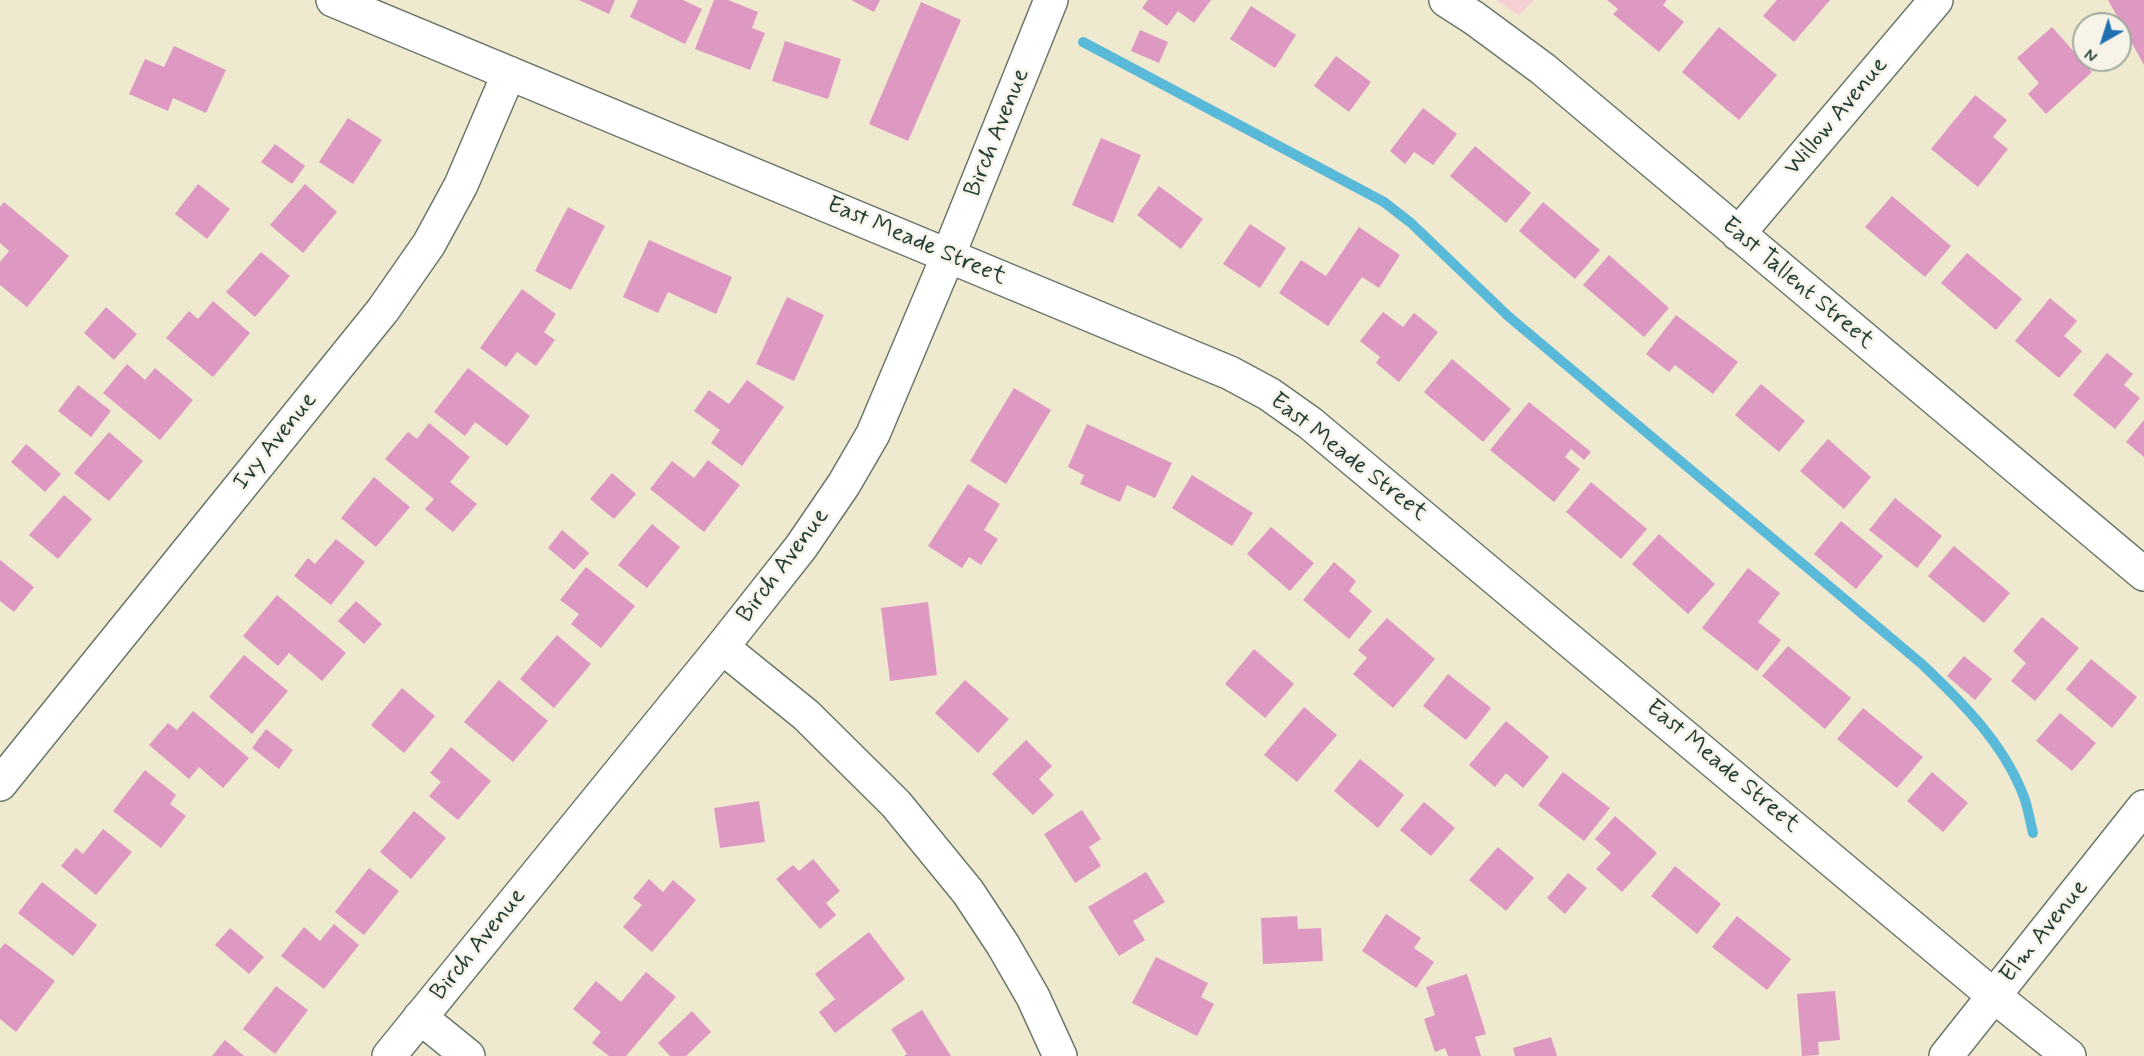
<!DOCTYPE html>
<html>
<head>
<meta charset="utf-8">
<style>
  body { margin:0 }
  #map { position:relative; width:2144px; height:1056px; overflow:hidden; background:#efe9d0; font-family:Mynerve,sans-serif }
  canvas { display:block }
  .north { position:absolute; left:2072px; top:12px; width:60px; height:60px; box-sizing:border-box; background:#f7f3e8; border:2px solid #a1aaa0; border-radius:50%; rotate:219deg; font-size:16px; font-weight:700; line-height:24px; text-align:center; color:#1f3d34 }
  .north::after { content:''; display:block; margin:auto; width:21px; height:27px; background:#1f6fb2; clip-path:polygon(50% 0,100% 100%,50% 72%,0 100%) }
</style>
</head>
<body>
<div id="map">
<canvas width="2144" height="1056"></canvas>
<div class="north">N</div>
</div>
<script>
const c = document.querySelector('canvas').getContext('2d');
c.lineJoin = 'round';
function paint(path, color) { c.fillStyle = color; c.fill(path, 'evenodd'); }
function strokePath(path, color, width, dash) { c.strokeStyle = color; c.lineWidth = width; c.lineCap = dash ? 'butt' : 'round'; c.setLineDash(dash || []); c.stroke(path); }
function drawText(font, color, halo, rows, align = 'center') {
  c.font = font + ' Mynerve,sans-serif'; c.lineWidth = 5; c.setLineDash([]); c.textBaseline = 'middle'; c.strokeStyle = halo; c.fillStyle = color; for (const [text, x, y, turn = 0] of rows) {
    c.save(); c.translate(x, y); c.rotate((+turn || 0) * Math.PI / 180); c.textAlign = isNaN(turn) ? turn : align; if (halo) c.strokeText(text, 0, 0); c.fillText(text, 0, 0); c.restore();
  }
}
paint(new Path2D(`
  M 1496,0 L 1534,0 L 1519,15 Z`), '#f6cfd5');
strokePath(new Path2D(`
  M 1083,42 L 1384,202 L 1411,223 L 1508,316 L 1923,665 C 1963,703 2004,744 2024,797 C 2028,808 2030,821 2033,833`), '#59b9d8', 10);
paint(new Path2D(`
  M 579,0 L 615,0 L 609,14 Z
  M 638,0 L 683,0 L 702,9 L 685,44 L 630,17 Z
  M 714,0 L 728,0 L 758,12 L 752,28 L 765,33 L 750,70 L 695,49 Z
  M 851,0 L 880,0 L 874,12 Z
  M 1148,0 L 1211,0 L 1194,23 L 1178,11 L 1167,26 L 1142,8 Z
  M 1607,0 L 1667,0 L 1663,5 L 1684,22 L 1659,52 L 1613,14 L 1618,9 Z
  M 1777,0 L 1830,0 L 1794,42 L 1763,16 Z
  M 2108,0 L 2144,0 L 2144,65 Z
  M 921,2 L 961,20 L 908,141 L 869,124 Z
  M 1251,6 L 1296,35 L 1275,68 L 1230,39 Z
  M 1719,27 L 1777,75 L 1739,120 L 1682,72 Z
  M 2052,27 L 2092,72 L 2046,114 L 2028,94 L 2039,83 L 2017,58 Z
  M 1140,30 L 1168,42 L 1159,63 L 1131,51 Z
  M 785,41 L 841,59 L 828,99 L 772,81 Z
  M 174,46 L 226,70 L 206,113 L 173,98 L 168,111 L 129,94 L 145,59 L 164,67 Z
  M 1336,56 L 1371,82 L 1349,112 L 1314,86 Z
  M 1975,95 L 2007,120 L 1993,137 L 2008,149 L 1978,187 L 1931,149 Z
  M 1423,108 L 1457,134 L 1433,165 L 1414,152 L 1405,164 L 1390,151 Z
  M 348,118 L 382,140 L 353,184 L 319,162 Z
  M 1101,138 L 1141,155 L 1113,223 L 1072,205 Z
  M 275,144 L 305,166 L 292,184 L 261,162 Z
  M 1475,146 L 1531,193 L 1506,223 L 1450,176 Z
  M 198,184 L 230,209 L 207,239 L 175,214 Z
  M 305,184 L 337,212 L 303,253 L 270,225 Z
  M 1159,186 L 1203,219 L 1181,249 L 1137,215 Z
  M 1892,196 L 1951,246 L 1925,277 L 1865,227 Z
  M 4,202 L 69,256 L 27,307 L 0,285 L 0,262 L 9,251 L 0,243 L 0,207 Z
  M 1543,202 L 1600,250 L 1575,279 L 1519,231 Z
  M 568,207 L 605,226 L 571,290 L 535,271 Z
  M 1250,224 L 1286,248 L 1260,288 L 1223,264 Z
  M 1359,227 L 1400,255 L 1379,288 L 1362,277 L 1328,326 L 1279,293 L 1301,260 L 1326,276 Z
  M 649,240 L 732,277 L 716,314 L 668,292 L 658,313 L 623,297 Z
  M 261,252 L 290,276 L 255,317 L 226,292 Z
  M 1967,253 L 2022,299 L 1996,330 L 1941,283 Z
  M 1609,255 L 1669,308 L 1644,337 L 1583,285 Z
  M 522,289 L 556,314 L 544,332 L 555,340 L 536,366 L 517,352 L 506,367 L 480,348 Z
  M 787,297 L 824,315 L 794,381 L 756,364 Z
  M 2050,298 L 2077,321 L 2064,336 L 2082,351 L 2059,378 L 2015,341 Z
  M 213,301 L 250,333 L 213,377 L 166,338 L 189,311 L 198,319 Z
  M 106,307 L 137,334 L 114,360 L 84,333 Z
  M 1383,312 L 1403,327 L 1414,313 L 1438,332 L 1399,382 L 1376,363 L 1380,357 L 1360,341 Z
  M 1676,315 L 1738,362 L 1713,394 L 1675,365 L 1669,372 L 1646,354 Z
  M 2107,353 L 2133,374 L 2124,385 L 2140,398 L 2115,429 L 2073,395 Z
  M 1452,359 L 1511,409 L 1483,442 L 1424,392 Z
  M 127,364 L 145,380 L 155,368 L 193,400 L 160,440 L 103,393 Z
  M 468,368 L 530,416 L 507,446 L 475,422 L 465,436 L 434,412 Z
  M 747,380 L 784,407 L 742,466 L 711,443 L 720,430 L 694,411 L 709,390 L 729,404 Z
  M 1761,384 L 1805,421 L 1779,452 L 1735,415 Z
  M 78,385 L 111,411 L 91,437 L 58,411 Z
  M 1014,388 L 1051,410 L 1006,484 L 970,461 Z
  M 1529,402 L 1591,452 L 1584,460 L 1571,449 L 1565,457 L 1580,469 L 1554,502 L 1490,450 Z
  M 2144,420 L 2144,457 L 2126,442 Z
  M 429,423 L 470,457 L 450,482 L 477,504 L 453,532 L 425,509 L 434,499 L 385,459 L 408,432 L 417,439 Z
  M 1087,424 L 1172,463 L 1155,498 L 1127,485 L 1120,502 L 1080,484 L 1084,475 L 1068,467 Z
  M 109,432 L 143,461 L 109,501 L 74,473 Z
  M 1828,439 L 1871,477 L 1844,509 L 1800,471 Z
  M 26,444 L 61,474 L 45,492 L 11,462 Z
  M 708,460 L 740,485 L 704,532 L 650,489 L 672,461 L 694,478 Z
  M 612,473 L 636,494 L 614,519 L 590,499 Z
  M 1192,475 L 1253,513 L 1232,546 L 1172,508 Z
  M 374,477 L 410,507 L 376,547 L 341,518 Z
  M 1591,482 L 1647,529 L 1621,559 L 1566,512 Z
  M 968,484 L 1000,504 L 984,530 L 998,539 L 981,565 L 969,557 L 962,568 L 928,546 Z
  M 64,495 L 92,519 L 58,559 L 29,535 Z
  M 1895,498 L 1942,536 L 1917,568 L 1869,530 Z
  M 1841,521 L 1883,556 L 1856,589 L 1814,554 Z
  M 652,524 L 680,547 L 647,588 L 618,565 Z
  M 1271,527 L 1314,563 L 1290,591 L 1247,554 Z
  M 562,530 L 589,553 L 574,570 L 548,548 Z
  M 1659,534 L 1715,584 L 1688,614 L 1632,564 Z
  M 336,539 L 365,562 L 331,605 L 294,576 L 308,558 L 315,564 Z
  M 1954,546 L 2010,593 L 1984,623 L 1928,576 Z
  M 0,560 L 34,587 L 14,612 L 0,601 Z
  M 1334,562 L 1356,581 L 1349,591 L 1372,611 L 1349,639 L 1303,600 Z
  M 586,567 L 635,606 L 601,648 L 571,624 L 579,614 L 560,600 Z
  M 1748,568 L 1780,593 L 1758,622 L 1781,640 L 1757,671 L 1702,628 Z
  M 277,595 L 346,653 L 322,681 L 289,653 L 278,666 L 243,636 Z
  M 356,601 L 382,624 L 364,644 L 338,621 Z
  M 928,602 L 937,675 L 890,681 L 881,608 Z
  M 2042,617 L 2079,648 L 2035,701 L 2011,681 L 2026,663 L 2013,651 Z
  M 1387,618 L 1435,659 L 1393,708 L 1353,674 L 1367,658 L 1358,650 Z
  M 557,635 L 591,664 L 554,708 L 520,679 Z
  M 1788,646 L 1851,698 L 1825,729 L 1762,676 Z
  M 1254,649 L 1294,684 L 1265,718 L 1225,684 Z
  M 244,655 L 288,691 L 252,734 L 209,697 Z
  M 1964,656 L 1992,679 L 1975,700 L 1947,676 Z
  M 2091,659 L 2137,697 L 2112,728 L 2066,689 Z
  M 1448,674 L 1491,708 L 1466,740 L 1423,706 Z
  M 499,680 L 548,721 L 513,762 L 464,722 Z
  M 965,680 L 1009,719 L 978,753 L 935,713 Z
  M 402,688 L 435,716 L 404,753 L 371,725 Z
  M 1304,707 L 1337,735 L 1297,782 L 1264,755 Z
  M 1863,708 L 1923,757 L 1897,788 L 1837,739 Z
  M 193,711 L 249,758 L 223,788 L 199,767 L 189,779 L 149,745 L 168,723 L 177,730 Z
  M 2060,713 L 2096,743 L 2072,771 L 2036,741 Z
  M 1506,721 L 1549,757 L 1523,788 L 1506,773 L 1495,787 L 1469,765 Z
  M 266,729 L 293,750 L 279,769 L 252,748 Z
  M 1026,740 L 1052,766 L 1039,779 L 1054,795 L 1033,815 L 992,774 Z
  M 451,747 L 491,781 L 458,820 L 429,796 L 441,782 L 430,773 Z
  M 1360,759 L 1404,795 L 1378,828 L 1334,791 Z
  M 145,770 L 176,795 L 170,804 L 186,816 L 161,848 L 113,811 Z
  M 1563,772 L 1610,808 L 1584,841 L 1538,805 Z
  M 1932,772 L 1968,803 L 1943,832 L 1907,801 Z
  M 759,801 L 765,842 L 720,848 L 714,808 Z
  M 1424,802 L 1455,828 L 1431,856 L 1400,830 Z
  M 1082,810 L 1101,839 L 1089,847 L 1101,866 L 1075,883 L 1044,834 Z
  M 414,811 L 446,838 L 411,879 L 380,852 Z
  M 1615,816 L 1657,853 L 1622,892 L 1596,869 L 1611,853 L 1595,839 Z
  M 103,829 L 132,852 L 96,895 L 61,866 L 76,848 L 83,854 Z
  M 1498,847 L 1534,878 L 1506,911 L 1469,880 Z
  M 813,859 L 840,891 L 826,903 L 836,915 L 820,929 L 776,879 L 793,865 L 799,871 Z
  M 1675,866 L 1721,904 L 1697,934 L 1651,896 Z
  M 369,868 L 399,891 L 364,935 L 335,912 Z
  M 1146,872 L 1165,902 L 1133,921 L 1145,940 L 1119,956 L 1088,907 Z
  M 1568,873 L 1587,888 L 1565,914 L 1547,898 Z
  M 649,879 L 663,892 L 673,880 L 696,900 L 652,952 L 623,927 L 642,905 L 633,898 Z
  M 42,882 L 97,925 L 73,956 L 18,913 Z
  M 1386,914 L 1421,938 L 1414,948 L 1434,962 L 1416,988 L 1362,951 Z
  M 1297,916 L 1298,929 L 1321,928 L 1323,961 L 1263,964 L 1261,918 Z
  M 1737,916 L 1791,959 L 1767,990 L 1712,947 Z
  M 334,924 L 359,945 L 324,989 L 281,956 L 304,927 L 320,941 Z
  M 230,928 L 264,957 L 249,974 L 215,945 Z
  M 869,932 L 905,979 L 835,1033 L 819,1012 L 835,999 L 815,974 Z
  M 5,943 L 55,981 L 16,1032 L 0,1019 L 0,949 Z
  M 1156,957 L 1208,983 L 1201,997 L 1214,1004 L 1197,1036 L 1132,1003 Z
  M 646,972 L 676,997 L 626,1056 L 609,1056 L 592,1043 L 601,1032 L 573,1009 L 596,981 L 621,1002 Z
  M 1467,974 L 1486,1034 L 1475,1037 L 1481,1056 L 1448,1056 L 1445,1048 L 1435,1052 L 1424,1019 L 1435,1015 L 1426,987 Z
  M 276,986 L 308,1010 L 275,1054 L 243,1029 Z
  M 1835,991 L 1840,1040 L 1818,1042 L 1819,1055 L 1802,1056 L 1797,994 Z
  M 922,1010 L 951,1056 L 904,1056 L 907,1054 L 891,1029 Z
  M 692,1011 L 711,1032 L 686,1056 L 670,1056 L 658,1043 Z
  M 1551,1037 L 1557,1056 L 1515,1056 L 1513,1048 Z
  M 225,1040 L 244,1056 L 212,1056 Z`), '#de99c2');
const street = new Path2D(`
  M 333,0 L 1230,373 L 1269,394 L 1310,423 L 1994,996 L 2069,1056
  M 1446,0 L 1474,18 L 1543,69 L 2144,574
  M 1738,234 L 1936,0
  M 722,647 L 806,715 L 896,804 L 968,892 L 1003,945 L 1033,997 L 1060,1056
  M 0,784 L 383,310 L 429,244 L 461,185 L 509,73
  M 420,1017 L 468,1056
  M 389,1056 L 722,647 L 801,547 L 844,484 L 873,434 L 948,256 L 1051,0`);
const secondary = new Path2D(`
  M 1946,1056 L 2144,807`);
strokePath(street, '#68796b', 36);
strokePath(secondary, '#68796b', 36);
strokePath(street, '#fff', 33);
strokePath(secondary, '#fff', 33);
drawText('24px', '#1f3d34', '#f7f3e8', [
  ["Willow Avenue",1837,117,-50],
  ["Birch Avenue",998,133,-68],
  ["East Meade Street",916,242,23],
  ["East Tallent Street",1797,284,40],
  ["Ivy Avenue",276,442,-51],
  ["East Meade Street",1348,458,38],
  ["Birch Avenue",784,566,-53],
  ["East Meade Street",1722,767,40],
  ["Elm Avenue",2045,932,-51],
  ["Birch Avenue",479,945,-51]
]);
</script>
</body>
</html>
